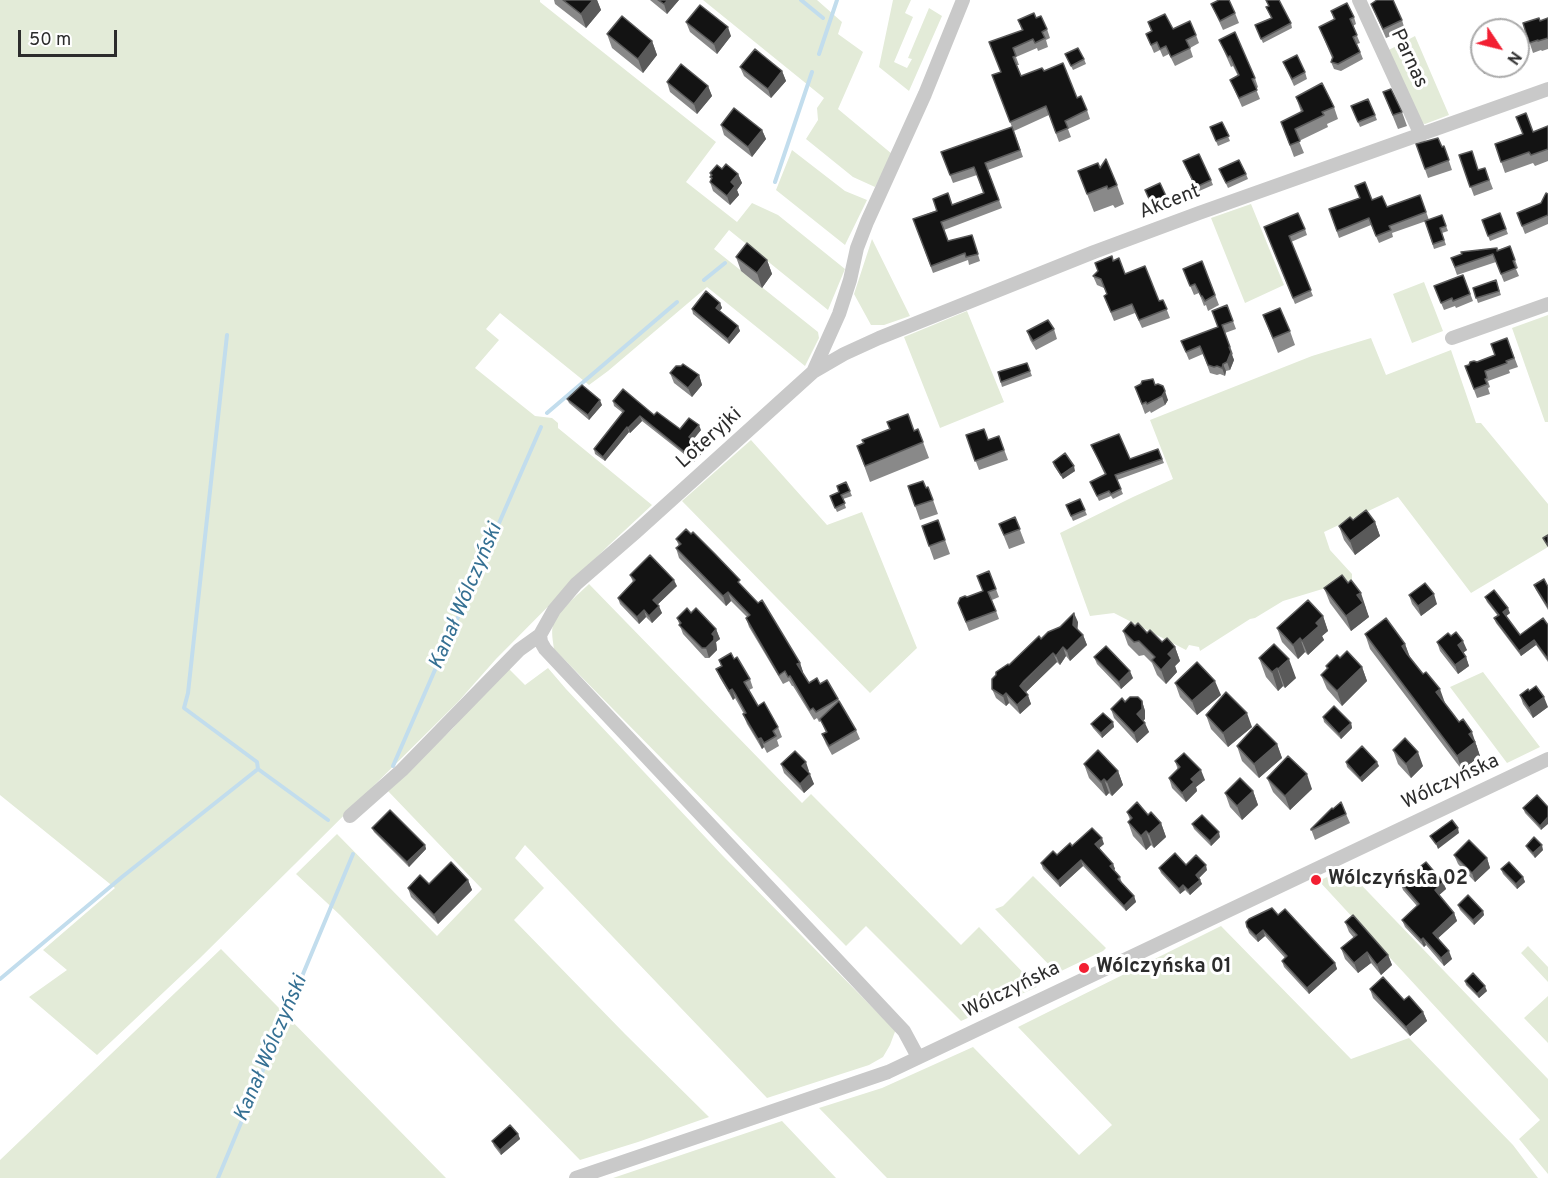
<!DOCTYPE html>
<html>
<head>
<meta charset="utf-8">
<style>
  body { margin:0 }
  #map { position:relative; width:1548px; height:1178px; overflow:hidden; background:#fff; font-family:Overpass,sans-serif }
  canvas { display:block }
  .north { position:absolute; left:1470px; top:18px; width:60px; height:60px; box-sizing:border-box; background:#fff; border:2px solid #ababab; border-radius:50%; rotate:125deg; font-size:16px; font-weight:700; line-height:24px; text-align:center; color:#2c2c2c }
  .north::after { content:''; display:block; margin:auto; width:21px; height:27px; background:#f21f32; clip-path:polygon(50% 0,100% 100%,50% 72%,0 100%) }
  .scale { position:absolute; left:18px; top:30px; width:99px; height:27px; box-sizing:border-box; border:3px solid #2c2c2c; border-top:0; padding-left:8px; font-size:18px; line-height:21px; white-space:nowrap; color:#2c2c2c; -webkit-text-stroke:4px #fff; paint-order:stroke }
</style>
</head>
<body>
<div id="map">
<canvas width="1548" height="1178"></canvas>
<div class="north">N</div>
<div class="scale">50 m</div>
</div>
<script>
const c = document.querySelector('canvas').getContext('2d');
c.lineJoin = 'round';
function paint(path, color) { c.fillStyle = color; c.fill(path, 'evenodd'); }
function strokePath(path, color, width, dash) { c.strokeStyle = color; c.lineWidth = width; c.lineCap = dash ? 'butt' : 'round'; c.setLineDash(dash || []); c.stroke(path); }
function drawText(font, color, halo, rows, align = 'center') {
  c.font = font + ' Overpass,sans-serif'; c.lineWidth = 6; c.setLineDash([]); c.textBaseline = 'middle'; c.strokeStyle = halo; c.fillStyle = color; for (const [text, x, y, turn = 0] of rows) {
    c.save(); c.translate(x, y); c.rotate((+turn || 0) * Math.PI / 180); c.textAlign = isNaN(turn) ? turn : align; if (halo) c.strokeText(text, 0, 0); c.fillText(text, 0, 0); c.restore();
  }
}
paint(new Path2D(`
  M 0,0 L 540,0 L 540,2 L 716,142 L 686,182 L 737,222 L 752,203 L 778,215 L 845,269 L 828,310 L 729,230 L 714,249 L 818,332 L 819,338 L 805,366 L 707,287 L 608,371 L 589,385 L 500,313 L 486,329 L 499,340 L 475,368 L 535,416 L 552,418 L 558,423 L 558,428 L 652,505 L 609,545 L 496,659 L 458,702 L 295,864 L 200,958 L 97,1055 L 29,997 L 67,970 L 43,950 L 115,888 L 0,795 Z
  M 703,0 L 817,0 L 842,22 L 838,34 L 863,52 L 838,109 L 892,154 L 875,187 L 853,177 L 806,139 L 818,120 L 817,108 L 824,98 Z
  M 893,0 L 911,0 L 905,13 L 913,17 L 894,62 L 907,68 L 912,59 L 908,58 L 929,8 L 942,16 L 909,91 L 879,67 Z
  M 1415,36 L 1449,115 L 1425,124 L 1421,123 L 1387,51 Z
  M 792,150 L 845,191 L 867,200 L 845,245 L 776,190 Z
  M 1251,204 L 1284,285 L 1245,303 L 1211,218 Z
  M 872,239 L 910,316 L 884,325 L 871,325 L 854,294 Z
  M 1424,282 L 1443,331 L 1412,343 L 1393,294 Z
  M 967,311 L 1004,402 L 940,428 L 904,337 Z
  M 1548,315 L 1548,422 L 1545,422 L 1512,328 Z
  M 1371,338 L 1386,375 L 1451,350 L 1476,423 L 1481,423 L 1548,504 L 1548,547 L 1471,593 L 1398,497 L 1324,532 L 1330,550 L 1352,574 L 1352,580 L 1283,601 L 1255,618 L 1250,619 L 1200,651 L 1199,647 L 1189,645 L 1186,650 L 1114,613 L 1090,616 L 1060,533 L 1133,497 L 1173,479 L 1150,420 L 1312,356 Z
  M 751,440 L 827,525 L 862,512 L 917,648 L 870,693 L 682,501 Z
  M 589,584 L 802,803 L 811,794 L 961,945 L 979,927 L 1037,987 L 961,1021 L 866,926 L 846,946 L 554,649 C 553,641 551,632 553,625 C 557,611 579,594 589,584 Z
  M 548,668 L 566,689 L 723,856 L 884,1019 L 896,1029 L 890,1045 L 883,1057 L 869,1065 L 767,1098 L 525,845 L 515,858 L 544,888 L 514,920 L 625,1034 L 709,1117 L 638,1142 L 580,1160 L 340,915 L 296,874 L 337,834 L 437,936 L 482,889 L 387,790 L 452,729 L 483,694 L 509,669 L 525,685 Z
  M 1483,672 L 1540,747 L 1507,763 L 1450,687 Z
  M 1345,868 L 1548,1079 L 1548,1174 L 1519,1139 L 1540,1120 L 1319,881 Z
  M 1033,876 L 1106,948 L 1103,951 L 1057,973 L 995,909 L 1003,906 Z
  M 1221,926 L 1351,1059 L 1409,1038 L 1513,1145 L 1538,1178 L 887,1178 L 819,1108 L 882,1088 L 973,1047 L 1079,1155 L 1112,1125 L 1018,1027 Z
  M 1528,946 L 1548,967 L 1548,982 L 1521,953 Z
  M 221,949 L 446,1178 L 0,1178 L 0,1160 Z
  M 1548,996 L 1548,1043 L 1524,1018 Z
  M 782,1121 L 836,1178 L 613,1178 Z`), '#e3ebd8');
strokePath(new Path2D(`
  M 801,0 L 823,18
  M 819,54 L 837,0
  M 775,182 L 812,72
  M 704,280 L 725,263
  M 227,335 L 188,693 L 184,708 L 257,762 L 258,769 L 328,820
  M 547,413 L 677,302
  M 393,766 L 541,427
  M 0,979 L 122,877 L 258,769
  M 218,1178 L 353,854`), '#c2dded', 4);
strokePath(new Path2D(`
  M 1359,0 L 1421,135
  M 1452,338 L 1548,304
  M 813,372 L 844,354 L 879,338 L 1094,252 L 1199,213 L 1548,89
  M 540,635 L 541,642 L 545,649 L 904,1031 L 918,1057
  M 350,816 L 402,770 L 519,650 L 540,635 L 554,610 L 576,584 L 636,532 L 813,372 L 839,314 L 850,280 L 857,248 L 867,222 L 925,94 L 963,0
  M 576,1178 L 888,1072 L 1548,759`), '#c9c9c9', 14);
paint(new Path2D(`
  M 554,0 L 597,0 L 601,10 L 586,28 L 555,4 Z
  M 650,0 L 679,0 L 667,14 Z
  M 1265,0 L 1291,23 L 1292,28 L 1263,43 L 1255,25 L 1271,18 L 1266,7 L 1269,6 Z
  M 1376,1 L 1402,20 L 1405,30 L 1386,38 L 1371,4 Z
  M 1211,4 L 1235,13 L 1239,23 L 1223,30 Z
  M 1331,11 L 1354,17 L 1356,24 L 1353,26 L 1360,43 L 1357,44 L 1363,59 L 1341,71 L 1334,69 L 1331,62 L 1332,58 L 1319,27 L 1334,20 Z
  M 1036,18 L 1047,29 L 1050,38 L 1046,40 L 1048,47 L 1038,51 L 1037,48 L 1016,57 L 1019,65 L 1017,65 L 1021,76 L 1044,71 L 1077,98 L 1087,110 L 1090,119 L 1068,129 L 1071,137 L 1059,142 L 1049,115 L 1014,131 L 1023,157 L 988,170 L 1002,208 L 944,230 L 948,241 L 972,235 L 980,261 L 969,265 L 968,260 L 933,273 L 913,219 L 983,193 L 977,175 L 953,183 L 941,152 L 1012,127 L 992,75 L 1000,72 L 1022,31 L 1018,20 Z
  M 1548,18 L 1548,49 L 1542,51 L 1541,50 L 1533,53 L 1523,23 L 1540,21 Z
  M 686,22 L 731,36 L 717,54 L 690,32 Z
  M 1148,22 L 1196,35 L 1199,43 L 1190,48 L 1193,57 L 1175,66 L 1169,54 L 1163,57 L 1160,50 L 1154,53 L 1146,34 L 1151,31 Z
  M 607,34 L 652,41 L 657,55 L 643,73 L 612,48 Z
  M 1219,40 L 1255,78 L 1258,87 L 1256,89 L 1260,99 L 1242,107 L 1230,80 L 1238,76 L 1233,66 L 1231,67 Z
  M 1482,44 L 1482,66 L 1504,66 L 1484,74 L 1474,48 Z
  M 1065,54 L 1084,59 L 1086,64 L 1073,70 Z
  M 1283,62 L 1305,72 L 1307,79 L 1294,86 Z
  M 740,67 L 782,71 L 786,81 L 771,98 L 744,76 Z
  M 667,82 L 708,86 L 712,96 L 697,114 L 670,92 Z
  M 1383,92 L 1402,112 L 1407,126 L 1398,129 Z
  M 1296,97 L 1334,107 L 1338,119 L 1327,124 L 1328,127 L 1299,141 L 1304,153 L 1294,157 L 1281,122 L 1301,112 Z
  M 1351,106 L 1375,115 L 1377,120 L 1360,127 Z
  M 1222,122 L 1230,141 L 1218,146 L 1210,127 Z
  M 721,125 L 762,130 L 766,139 L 752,157 L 724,135 Z
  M 1548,126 L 1548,161 L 1535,166 L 1533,163 L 1505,173 L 1495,144 L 1523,134 L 1533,132 Z
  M 1416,144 L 1442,147 L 1444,146 L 1452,170 L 1428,178 Z
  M 1459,155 L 1479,170 L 1485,168 L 1493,189 L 1474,196 Z
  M 1183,161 L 1211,180 L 1213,185 L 1197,192 Z
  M 1100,168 L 1117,185 L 1124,204 L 1115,208 L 1113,205 L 1094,212 L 1078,171 Z
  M 722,169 L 738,174 L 742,183 L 737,190 L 739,195 L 730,205 L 713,191 L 710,182 L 711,179 L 710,173 Z
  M 1219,169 L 1246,174 L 1248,179 L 1228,188 Z
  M 1160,183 L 1168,201 L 1153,208 L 1145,190 Z
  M 1548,194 L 1548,224 L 1525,234 L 1517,213 L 1541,203 Z
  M 1420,195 L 1429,220 L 1392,233 L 1393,237 L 1379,243 L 1371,225 L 1339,238 L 1329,209 L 1372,200 L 1387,207 Z
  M 1500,213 L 1508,234 L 1490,241 L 1482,220 Z
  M 1442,215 L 1448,231 L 1442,233 L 1446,245 L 1434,249 L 1425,221 Z
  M 1264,227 L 1305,229 L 1307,235 L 1291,242 L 1313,296 L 1295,304 Z
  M 1510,246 L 1518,268 L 1516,269 L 1519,276 L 1504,282 L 1496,262 L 1457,275 L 1451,258 L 1498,250 Z
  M 736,257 L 767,260 L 772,274 L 762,288 L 741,271 Z
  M 1113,261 L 1125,274 L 1159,301 L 1163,300 L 1170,318 L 1142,328 L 1135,313 L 1114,321 L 1104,296 L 1107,294 L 1104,288 L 1097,285 L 1093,276 Z
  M 1202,261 L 1219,305 L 1208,311 L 1206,305 L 1204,306 L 1199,293 L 1194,295 L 1183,269 Z
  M 1463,275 L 1473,301 L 1456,308 L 1455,306 L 1444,310 L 1434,286 Z
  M 1496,280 L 1501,295 L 1478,303 L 1473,288 Z
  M 720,303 L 722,308 L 719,311 L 738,326 L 740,331 L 729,344 L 693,314 L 692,309 Z
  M 1227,305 L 1236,329 L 1225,333 L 1233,354 L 1232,355 L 1234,360 L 1230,370 L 1226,371 L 1225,376 L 1220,374 L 1217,375 L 1210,373 L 1203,354 L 1189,360 L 1181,341 L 1218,327 Z
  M 1263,315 L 1290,331 L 1295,345 L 1278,353 Z
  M 1054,329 L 1057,339 L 1036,350 L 1030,340 L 1027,331 Z
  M 1507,338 L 1518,367 L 1509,370 L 1510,373 L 1488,381 L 1490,387 L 1488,388 L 1490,394 L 1477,398 L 1465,366 L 1495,355 Z
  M 1027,363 L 1032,376 L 1002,387 L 998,372 Z
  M 681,366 L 699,375 L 702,385 L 692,397 L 674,383 L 670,373 Z
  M 1155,385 L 1168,400 L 1165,405 L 1151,413 L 1150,411 L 1145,414 L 1135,387 Z
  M 567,399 L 602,405 L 589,420 L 569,403 Z
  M 613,401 L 654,415 L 680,429 L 701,430 L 693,440 L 701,447 L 703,452 L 694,462 L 642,421 L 630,433 L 629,432 L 605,461 L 595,454 L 594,449 L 623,413 L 614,406 Z
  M 914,431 L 923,442 L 929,458 L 870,482 L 857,446 Z
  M 966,435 L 988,440 L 999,436 L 1008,460 L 979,470 Z
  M 1091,445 L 1130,459 L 1158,449 L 1164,463 L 1117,480 L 1123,494 L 1113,499 L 1111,496 L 1099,501 L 1090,482 L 1105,475 Z
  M 1053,462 L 1075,471 L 1063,479 L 1054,466 Z
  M 846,482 L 852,496 L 843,499 L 846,508 L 837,512 L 830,496 L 839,492 Z
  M 908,486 L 926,488 L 933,500 L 938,514 L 920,520 Z
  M 1080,499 L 1087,515 L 1073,521 L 1066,505 Z
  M 1015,517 L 1025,543 L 1009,549 L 999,524 Z
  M 938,520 L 950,554 L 934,560 L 922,526 Z
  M 1375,522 L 1380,536 L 1355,555 L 1344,540 L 1339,526 Z
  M 676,539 L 742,587 L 800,663 L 803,672 L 802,673 L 809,683 L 820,684 L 827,680 L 856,730 L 860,739 L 832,755 L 826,744 L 822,734 L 826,733 L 821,721 L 819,722 L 817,718 L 814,720 L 793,686 L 792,686 L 789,681 L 783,684 L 749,627 L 746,618 L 747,617 L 731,601 L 726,606 L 679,558 L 676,548 L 679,546 Z
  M 989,571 L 999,597 L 992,600 L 999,619 L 969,631 L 958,603 L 967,597 L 983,591 Z
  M 630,575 L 677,586 L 657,605 L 662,613 L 652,623 L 646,617 L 639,624 L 620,604 L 618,598 L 633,582 Z
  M 1534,585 L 1548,587 L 1548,610 L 1536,590 Z
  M 1324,588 L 1366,607 L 1365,608 L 1369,617 L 1351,631 L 1330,603 Z
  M 1409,595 L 1437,604 L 1421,616 L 1412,604 Z
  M 1485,597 L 1510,613 L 1506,616 L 1520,635 L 1548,625 L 1548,662 L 1536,645 L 1521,656 L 1496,623 L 1494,618 L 1498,616 L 1487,602 Z
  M 691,613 L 716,629 L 720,639 L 716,642 L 717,650 L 709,658 L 705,658 L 683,634 L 677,618 Z
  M 1323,616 L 1328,631 L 1322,636 L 1324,640 L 1308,655 L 1305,652 L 1298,659 L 1282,642 L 1277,628 Z
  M 1078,622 L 1077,629 L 1083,635 L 1087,645 L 1070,661 L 1066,656 L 1060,665 L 1057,662 L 1028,690 L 1026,692 L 1031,704 L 1020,714 L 1009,703 L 1006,706 L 996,698 L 992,689 L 1009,665 L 1041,639 Z
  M 1135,626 L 1162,642 L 1175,647 L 1180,661 L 1175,666 L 1177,672 L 1166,684 L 1157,675 L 1152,663 L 1144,655 L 1139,656 L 1128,645 L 1123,631 Z
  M 1365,634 L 1405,644 L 1410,657 L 1477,746 L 1477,747 L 1480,756 L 1462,770 L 1370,649 Z
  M 1451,636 L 1467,650 L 1463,653 L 1466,657 L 1469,666 L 1458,674 L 1440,651 L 1437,642 Z
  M 1094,657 L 1133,678 L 1121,689 L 1097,664 Z
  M 1259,658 L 1296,678 L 1285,688 L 1283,686 L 1278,691 L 1266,677 Z
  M 1340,658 L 1362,667 L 1367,681 L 1342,706 L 1327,689 L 1321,675 L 1327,670 L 1326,666 Z
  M 734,659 L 750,679 L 753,688 L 749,690 L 758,706 L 778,727 L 782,737 L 777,740 L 779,746 L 767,753 L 764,747 L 762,749 L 747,724 L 743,714 L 744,714 L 735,698 L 733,700 L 720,678 L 716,669 L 721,666 L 719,660 Z
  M 1175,683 L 1221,695 L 1197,715 L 1180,697 Z
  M 1520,695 L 1548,707 L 1533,718 L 1523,704 Z
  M 1142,701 L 1145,711 L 1145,719 L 1143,721 L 1149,732 L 1137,743 L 1114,718 L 1111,709 L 1125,702 Z
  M 1206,715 L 1252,727 L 1228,747 L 1211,729 Z
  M 1323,717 L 1351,723 L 1352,728 L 1341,739 L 1324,722 Z
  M 1113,722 L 1114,727 L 1102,738 L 1093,728 L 1091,724 Z
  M 1277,744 L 1282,758 L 1259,778 L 1242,761 L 1237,746 Z
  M 1393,750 L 1423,766 L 1411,778 L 1398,764 Z
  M 1175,761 L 1205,780 L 1196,787 L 1197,791 L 1186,802 L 1172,788 L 1169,778 L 1178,770 Z
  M 1346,762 L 1379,766 L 1362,782 L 1347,767 Z
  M 781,764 L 809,771 L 808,772 L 814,784 L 804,793 L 784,773 Z
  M 1084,764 L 1118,771 L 1123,785 L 1112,796 L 1109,793 L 1106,796 L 1089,778 Z
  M 1267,778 L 1312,789 L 1290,810 L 1273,792 Z
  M 1253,791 L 1258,805 L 1242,820 L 1230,807 L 1225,793 Z
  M 1537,795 L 1541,830 L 1525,813 L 1523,808 Z
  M 1333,809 L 1346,814 L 1350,823 L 1315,840 L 1311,829 Z
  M 1127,812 L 1148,815 L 1161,823 L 1166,837 L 1154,848 L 1151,845 L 1146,850 L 1133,836 L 1128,822 L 1130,820 Z
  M 1192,824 L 1220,837 L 1211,846 L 1194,829 Z
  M 372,828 L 425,845 L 426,849 L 409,867 L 374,832 Z
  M 1104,844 L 1099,848 L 1113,864 L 1115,869 L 1114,870 L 1120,877 L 1122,883 L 1134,896 L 1136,902 L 1126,911 L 1083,866 L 1060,887 L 1043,869 L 1041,863 L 1057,855 L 1072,846 Z
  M 1526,846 L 1543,850 L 1535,858 L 1528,850 Z
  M 1454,855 L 1487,858 L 1490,868 L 1475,882 L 1458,864 Z
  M 1186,865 L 1207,870 L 1199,878 L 1202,884 L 1190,895 L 1185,890 L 1180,894 L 1161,873 L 1159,868 Z
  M 1501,869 L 1523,877 L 1525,882 L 1517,889 L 1503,874 Z
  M 468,880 L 472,890 L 438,924 L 411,897 L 408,888 Z
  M 1400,882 L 1443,882 L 1446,889 L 1439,895 L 1454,913 L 1457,921 L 1438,938 L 1452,959 L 1444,966 L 1426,945 L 1424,947 L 1405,927 L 1402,920 L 1417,906 L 1403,890 Z
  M 1458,905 L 1483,911 L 1484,915 L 1474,925 L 1460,910 Z
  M 1278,915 L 1335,963 L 1337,969 L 1309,994 L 1284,967 L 1282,961 L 1285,958 L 1265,936 L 1258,942 L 1249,933 L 1247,927 Z
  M 1345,922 L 1388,955 L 1392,965 L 1381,975 L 1371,963 L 1358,973 L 1345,959 L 1341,948 L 1354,938 L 1349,932 Z
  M 1465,981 L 1487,991 L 1479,998 L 1466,985 Z
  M 1370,989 L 1404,1000 L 1423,1012 L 1427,1021 L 1410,1036 L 1373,998 Z
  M 518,1134 L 520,1139 L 501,1155 L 494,1146 L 492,1141 Z`), '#898989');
paint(new Path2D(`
  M 593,0 L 597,0 L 601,10 L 586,28 L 581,14 Z
  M 668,0 L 679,0 L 667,14 L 664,4 Z
  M 728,27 L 731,36 L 717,54 L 714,44 Z
  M 652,41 L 657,55 L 643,73 L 638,59 Z
  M 782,71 L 786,81 L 771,98 L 768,89 Z
  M 708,86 L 712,96 L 697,114 L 694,104 Z
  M 762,130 L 766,139 L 752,157 L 748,147 Z
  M 738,174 L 742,183 L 737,190 L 739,195 L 730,205 L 727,196 L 731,182 Z
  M 767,260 L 772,274 L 762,288 L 757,273 Z
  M 720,303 L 722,308 L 718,313 L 716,308 Z
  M 738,326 L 740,331 L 729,344 L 728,339 Z
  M 1231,352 L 1234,360 L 1230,370 L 1227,362 Z
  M 1223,364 L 1226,371 L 1225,376 L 1222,368 Z
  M 699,375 L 702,385 L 692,397 L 688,388 Z
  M 1165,391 L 1168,400 L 1165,405 L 1162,396 Z
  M 600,400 L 602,405 L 589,420 L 588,415 Z
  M 640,416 L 642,421 L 630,433 L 628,428 Z
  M 699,425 L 701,430 L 691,442 L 689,437 Z
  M 627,427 L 629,432 L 605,461 L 603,457 Z
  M 701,447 L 703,452 L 694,462 L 692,458 Z
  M 1074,466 L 1075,471 L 1063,479 L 1061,475 Z
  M 1375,522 L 1380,536 L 1355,555 L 1350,541 Z
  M 674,580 L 677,586 L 655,607 L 653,600 Z
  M 728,592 L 731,601 L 726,606 L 723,596 Z
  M 1361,593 L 1369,617 L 1351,631 L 1346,616 L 1357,595 Z
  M 1434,594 L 1437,604 L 1421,616 L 1418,606 Z
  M 659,606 L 662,613 L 652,623 L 649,616 Z
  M 1508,608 L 1510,613 L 1505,617 L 1503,612 Z
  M 644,610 L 646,617 L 639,624 L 637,617 Z
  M 1074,613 L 1078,622 L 1077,635 L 1073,625 Z
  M 1323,616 L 1328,631 L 1322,636 L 1324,640 L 1308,655 L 1302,641 L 1316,623 Z
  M 716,629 L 720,639 L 716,642 L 717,650 L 709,658 L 706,648 L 712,634 Z
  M 1083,635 L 1087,645 L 1070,661 L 1067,651 Z
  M 1300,638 L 1305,652 L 1298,659 L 1293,645 Z
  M 1534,640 L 1536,645 L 1521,656 L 1519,651 Z
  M 1463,641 L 1467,650 L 1461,654 L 1458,645 Z
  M 1405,644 L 1410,658 L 1402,646 Z
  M 1063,647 L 1066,656 L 1060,665 L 1056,656 Z
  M 1175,647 L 1180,661 L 1175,666 L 1177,672 L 1166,684 L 1161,670 L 1168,654 Z
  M 1053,653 L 1057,662 L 1023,695 L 1020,686 Z
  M 1466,657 L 1469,666 L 1458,674 L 1455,665 Z
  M 1289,659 L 1296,678 L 1285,688 L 1278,669 Z
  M 800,663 L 803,672 L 801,674 L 797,664 Z
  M 1362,667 L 1367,681 L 1342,706 L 1337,691 Z
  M 1277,668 L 1283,686 L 1278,691 L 1272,672 Z
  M 1130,671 L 1133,678 L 1121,689 L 1119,682 Z
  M 1215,681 L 1221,695 L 1197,715 L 1192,701 Z
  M 732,689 L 735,698 L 733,700 L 729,691 Z
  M 1440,689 L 1445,703 L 1436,692 Z
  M 1006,693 L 1009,703 L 1006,706 L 1003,696 Z
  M 1028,695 L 1031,704 L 1020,714 L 1017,705 Z
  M 1544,697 L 1548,707 L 1533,718 L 1529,708 Z
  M 1142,701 L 1145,711 L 1145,719 L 1140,723 L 1137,714 Z
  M 1247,713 L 1252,727 L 1228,747 L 1223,733 Z
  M 1113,722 L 1114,727 L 1102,738 L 1101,733 Z
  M 1145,723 L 1149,732 L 1137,743 L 1134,733 Z
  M 1351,723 L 1352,728 L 1341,739 L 1339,734 Z
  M 1472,732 L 1480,756 L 1462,770 L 1457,756 L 1469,734 Z
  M 761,738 L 764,747 L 762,749 L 758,739 Z
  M 1277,744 L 1282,758 L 1259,778 L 1254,764 Z
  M 1418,752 L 1423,766 L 1411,778 L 1406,764 Z
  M 806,762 L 809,771 L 805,775 L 802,766 Z
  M 1377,762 L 1379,766 L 1362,782 L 1360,778 Z
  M 1201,770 L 1205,780 L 1196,787 L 1197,791 L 1186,802 L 1182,793 L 1191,779 Z
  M 1118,771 L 1123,785 L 1112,796 L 1107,782 Z
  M 810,774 L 814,784 L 804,793 L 800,784 Z
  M 1307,774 L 1312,789 L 1290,810 L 1285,796 Z
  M 1104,779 L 1109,793 L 1106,796 L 1101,782 Z
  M 1253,791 L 1258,805 L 1242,820 L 1237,806 Z
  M 1548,817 L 1548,824 L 1541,830 L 1540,826 Z
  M 1161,823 L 1166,837 L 1154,848 L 1149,834 Z
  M 1458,828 L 1459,833 L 1438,849 L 1436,844 Z
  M 1146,831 L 1151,845 L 1146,850 L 1141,836 Z
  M 1219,832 L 1220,837 L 1211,846 L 1210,841 Z
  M 1102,838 L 1104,844 L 1097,850 L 1095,844 Z
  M 425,845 L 426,849 L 409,867 L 407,862 Z
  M 1542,845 L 1543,850 L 1535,858 L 1533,853 Z
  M 1487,858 L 1490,868 L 1475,882 L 1472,873 Z
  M 1081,860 L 1083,866 L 1060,887 L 1058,881 Z
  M 1113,864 L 1115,869 L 1112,872 L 1110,866 Z
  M 1206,865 L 1207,870 L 1198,879 L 1196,875 Z
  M 1523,877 L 1525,882 L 1517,889 L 1516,884 Z
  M 468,880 L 472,890 L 438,924 L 434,915 Z
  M 1200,880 L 1202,884 L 1190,895 L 1188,890 Z
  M 1443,882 L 1446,889 L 1437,897 L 1435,890 Z
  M 1183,885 L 1185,890 L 1180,894 L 1179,889 Z
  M 1134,896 L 1136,902 L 1126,911 L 1124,906 Z
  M 1483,911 L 1484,915 L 1474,925 L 1473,920 Z
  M 1454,913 L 1457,921 L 1436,940 L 1433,933 Z
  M 1263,930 L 1265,936 L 1258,942 L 1256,936 Z
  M 1423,938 L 1426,945 L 1424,947 L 1421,940 Z
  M 1449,951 L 1452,959 L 1444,966 L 1441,958 Z
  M 1367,952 L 1371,963 L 1358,973 L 1354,963 Z
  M 1388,955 L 1392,965 L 1381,975 L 1377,965 Z
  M 1335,963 L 1337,969 L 1309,994 L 1307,988 Z
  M 1485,986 L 1487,991 L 1479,998 L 1477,994 Z
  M 1423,1012 L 1427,1021 L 1410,1036 L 1406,1027 Z
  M 518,1134 L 520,1139 L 501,1155 L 500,1150 Z`), '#5a5a5a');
const building = new Path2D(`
  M 563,0 L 593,0 L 581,14 Z
  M 658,0 L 668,0 L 664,4 Z
  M 1219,0 L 1229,0 L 1235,13 L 1220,21 L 1211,4 Z
  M 1266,0 L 1279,0 L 1291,23 L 1261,39 L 1255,25 L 1272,18 L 1266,7 L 1269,6 Z
  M 1377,0 L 1393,0 L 1402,20 L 1383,29 L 1371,4 Z
  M 1347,3 L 1354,17 L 1350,19 L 1357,35 L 1353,37 L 1360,52 L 1338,64 L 1331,62 L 1333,57 L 1319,27 L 1335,19 L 1331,11 Z
  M 700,5 L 728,27 L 714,44 L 686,22 Z
  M 1034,13 L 1036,18 L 1041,16 L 1047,29 L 1042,32 L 1045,38 L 1035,43 L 1033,39 L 1013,48 L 1016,56 L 1013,57 L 1021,76 L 1042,68 L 1044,71 L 1063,63 L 1077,98 L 1081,96 L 1087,110 L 1065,121 L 1068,128 L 1056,133 L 1046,106 L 1010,122 L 992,75 L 1001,72 L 989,42 L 1023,30 L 1018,20 Z
  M 1165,14 L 1173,29 L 1190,21 L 1196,35 L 1186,40 L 1190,48 L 1171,57 L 1166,46 L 1160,49 L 1157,42 L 1151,45 L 1146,34 L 1152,31 L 1148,22 Z
  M 622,16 L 652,41 L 638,59 L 607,34 Z
  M 1539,18 L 1540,21 L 1548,18 L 1548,38 L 1538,41 L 1538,40 L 1529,43 L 1523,23 Z
  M 1235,32 L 1255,78 L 1252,79 L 1257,90 L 1239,98 L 1230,80 L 1239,75 L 1230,56 L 1228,57 L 1219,40 Z
  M 1482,44 L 1482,64 L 1481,65 L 1474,48 Z
  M 1078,48 L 1084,59 L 1071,66 L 1065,54 Z
  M 755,49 L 782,71 L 768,89 L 740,67 Z
  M 1297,55 L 1305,72 L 1292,79 L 1283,62 Z
  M 681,64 L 708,86 L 694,104 L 667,82 Z
  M 1322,83 L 1334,107 L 1322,112 L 1324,115 L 1295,129 L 1300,141 L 1290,145 L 1281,122 L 1303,111 L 1296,97 Z
  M 1391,89 L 1402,112 L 1393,115 L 1383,92 Z
  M 1368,99 L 1375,115 L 1358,122 L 1351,106 Z
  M 734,108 L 762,130 L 748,147 L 721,125 Z
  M 1526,113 L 1533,132 L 1548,126 L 1548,149 L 1531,155 L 1529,152 L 1501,162 L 1495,144 L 1523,134 L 1516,117 Z
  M 1222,122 L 1229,136 L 1216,141 L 1210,127 Z
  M 1012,127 L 1020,150 L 985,163 L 999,200 L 941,222 L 948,241 L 972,235 L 978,254 L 966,257 L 965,253 L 931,266 L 913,219 L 937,211 L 933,199 L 948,193 L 952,205 L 984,193 L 974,167 L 950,175 L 941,152 Z
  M 1438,138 L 1442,147 L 1444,146 L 1449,160 L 1425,169 L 1416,144 Z
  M 1472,151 L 1478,170 L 1485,168 L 1489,180 L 1470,187 L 1459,155 Z
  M 1199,154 L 1211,180 L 1196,187 L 1183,161 Z
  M 1106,159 L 1117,185 L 1108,189 L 1107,186 L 1087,194 L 1078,171 L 1098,163 L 1100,168 Z
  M 1239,160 L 1246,174 L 1226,183 L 1219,169 Z
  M 726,164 L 738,174 L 731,182 L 735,186 L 727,196 L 710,182 L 712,178 L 710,177 L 712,175 L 710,173 L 717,165 L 722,169 Z
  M 1365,182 L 1372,200 L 1382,196 L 1387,207 L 1420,195 L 1426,212 L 1389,226 L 1391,230 L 1376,236 L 1369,218 L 1337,231 L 1329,209 L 1360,198 L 1355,186 Z
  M 1160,183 L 1166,196 L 1151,203 L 1145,190 Z
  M 1546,193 L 1548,194 L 1548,215 L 1522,226 L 1517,213 L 1541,203 Z
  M 1298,213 L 1305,229 L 1289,236 L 1311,290 L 1293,298 L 1264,227 Z
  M 1500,213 L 1506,229 L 1488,236 L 1482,220 Z
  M 1442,215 L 1446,226 L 1440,228 L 1444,240 L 1433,244 L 1425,221 Z
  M 747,243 L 767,260 L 757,273 L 736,257 Z
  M 1510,246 L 1515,260 L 1513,261 L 1516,268 L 1501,274 L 1493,254 L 1455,267 L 1451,258 L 1462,254 L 1461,252 L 1497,248 L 1497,251 Z
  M 1112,256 L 1113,261 L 1119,258 L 1125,274 L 1145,266 L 1159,301 L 1163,300 L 1167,309 L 1139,320 L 1132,304 L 1111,312 L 1104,296 L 1107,294 L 1101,279 L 1093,276 L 1098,271 L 1095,263 Z
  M 1202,261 L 1215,295 L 1205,301 L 1202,296 L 1201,296 L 1195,284 L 1190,286 L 1183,269 Z
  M 1463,275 L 1470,294 L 1453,301 L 1452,298 L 1441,303 L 1434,286 Z
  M 1496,280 L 1499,291 L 1476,298 L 1473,288 Z
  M 706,291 L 720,303 L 716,308 L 738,326 L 728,339 L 692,309 Z
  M 1227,305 L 1233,321 L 1222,325 L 1230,347 L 1229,347 L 1231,352 L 1227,362 L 1223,364 L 1222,368 L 1217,366 L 1214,367 L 1208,365 L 1200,346 L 1186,352 L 1181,341 L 1218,327 L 1212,311 Z
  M 1280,308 L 1290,331 L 1273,338 L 1263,315 Z
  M 1048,320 L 1054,329 L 1033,341 L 1027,331 Z
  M 1507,338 L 1514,358 L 1506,361 L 1507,363 L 1485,371 L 1487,378 L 1485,379 L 1487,384 L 1474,389 L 1465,366 L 1469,365 L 1470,362 L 1474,361 L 1477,362 L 1495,355 L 1491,344 Z
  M 1027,363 L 1030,371 L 1001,382 L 998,372 Z
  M 683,364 L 699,375 L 688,388 L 670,373 L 676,366 L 681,366 Z
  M 1153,379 L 1155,385 L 1158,384 L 1163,386 L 1165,391 L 1162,396 L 1147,404 L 1146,402 L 1142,404 L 1135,387 L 1141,384 L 1142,381 Z
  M 582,385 L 600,400 L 588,415 L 567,399 Z
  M 623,389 L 654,415 L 657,412 L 680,429 L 689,418 L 699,425 L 689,437 L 701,447 L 692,458 L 640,416 L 628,428 L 627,427 L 603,457 L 594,449 L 624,411 L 613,401 Z
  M 908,414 L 914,431 L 918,429 L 923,442 L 865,466 L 857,446 L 864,443 L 862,440 L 890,429 L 887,422 Z
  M 984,429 L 988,440 L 999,436 L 1004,450 L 975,461 L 966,435 Z
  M 1119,434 L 1130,459 L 1158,449 L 1162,459 L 1115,475 L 1121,489 L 1111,494 L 1109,491 L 1097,496 L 1090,482 L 1106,474 L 1091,445 Z
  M 1065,453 L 1074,466 L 1061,475 L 1053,462 Z
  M 923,481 L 926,488 L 928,487 L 933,500 L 915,506 L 908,486 Z
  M 846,482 L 850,491 L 841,495 L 845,503 L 835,508 L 830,496 L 839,492 L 837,486 Z
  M 1080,499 L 1085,510 L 1071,516 L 1066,505 Z
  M 1366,510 L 1375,522 L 1350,541 L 1339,526 L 1350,517 L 1353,520 Z
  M 1015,517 L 1020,529 L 1004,535 L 999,524 Z
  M 938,520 L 945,540 L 929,546 L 922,526 Z
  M 686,529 L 691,534 L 693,532 L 715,554 L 740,580 L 738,582 L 758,603 L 762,600 L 800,663 L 797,664 L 809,683 L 817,678 L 820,684 L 827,680 L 838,699 L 816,712 L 813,708 L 810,710 L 790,676 L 788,677 L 785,671 L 779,675 L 746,618 L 750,615 L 728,592 L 723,596 L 676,548 L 681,544 L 676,539 Z
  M 1548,535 L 1548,546 L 1543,538 Z
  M 650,555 L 674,580 L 653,600 L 659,606 L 649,616 L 644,610 L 637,617 L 618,598 L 635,580 L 630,575 Z
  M 989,571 L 996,589 L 988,592 L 996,611 L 966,622 L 958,603 L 960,598 L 965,596 L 967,597 L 983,591 L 977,576 Z
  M 1342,575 L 1348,583 L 1351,580 L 1361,593 L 1357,595 L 1363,603 L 1346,616 L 1324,588 Z
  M 1544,579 L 1548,587 L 1548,607 L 1534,585 Z
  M 1425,583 L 1434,594 L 1418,606 L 1409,595 Z
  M 1494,590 L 1508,608 L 1503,612 L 1520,635 L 1543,618 L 1548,625 L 1548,659 L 1534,640 L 1519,651 L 1494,618 L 1499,615 L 1485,597 Z
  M 1308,600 L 1323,616 L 1316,623 L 1319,626 L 1302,641 L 1300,638 L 1293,645 L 1277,628 Z
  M 687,608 L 691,613 L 696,608 L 716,629 L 712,634 L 714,636 L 714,640 L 706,648 L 702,648 L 679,625 L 681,623 L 677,618 Z
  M 1074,613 L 1073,625 L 1083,635 L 1067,651 L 1063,647 L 1056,656 L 1053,653 L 1024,681 L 1020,686 L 1028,695 L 1017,705 L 1006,693 L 1003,696 L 992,689 L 992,679 L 996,675 L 996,672 L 1008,664 L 1009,665 L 1039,636 L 1041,639 L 1048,632 L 1060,627 Z
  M 1386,618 L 1405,644 L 1402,646 L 1407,654 L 1423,674 L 1426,672 L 1440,689 L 1436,692 L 1453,714 L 1459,722 L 1463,719 L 1472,732 L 1469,734 L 1475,742 L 1457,756 L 1365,634 Z
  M 1131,622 L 1135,626 L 1138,623 L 1147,633 L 1150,630 L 1162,642 L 1167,638 L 1175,647 L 1168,654 L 1172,658 L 1161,670 L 1152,660 L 1155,657 L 1139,641 L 1134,642 L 1123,631 Z
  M 1456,632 L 1463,641 L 1458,645 L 1466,657 L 1455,665 L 1437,642 L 1448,633 L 1451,636 Z
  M 1274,644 L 1289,659 L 1278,669 L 1277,668 L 1272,672 L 1259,658 Z
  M 1106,646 L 1130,671 L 1119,682 L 1094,657 Z
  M 1347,651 L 1362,667 L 1337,691 L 1321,675 L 1328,668 L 1326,666 L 1337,655 L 1340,658 Z
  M 731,653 L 734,659 L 737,657 L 750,679 L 744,682 L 758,706 L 764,702 L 778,727 L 773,731 L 776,736 L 764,743 L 761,738 L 758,739 L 743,714 L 746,713 L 736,695 L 732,689 L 729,691 L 716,669 L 722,666 L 719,660 Z
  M 1197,662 L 1215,681 L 1192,701 L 1175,683 Z
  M 1536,686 L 1544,697 L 1529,708 L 1520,695 L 1528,689 L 1529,691 Z
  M 1226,692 L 1247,713 L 1223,733 L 1206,715 Z
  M 1130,697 L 1138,697 L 1142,701 L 1142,709 L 1137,714 L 1145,723 L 1134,733 L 1111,709 L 1122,698 L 1125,702 Z
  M 839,701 L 856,730 L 829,746 L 822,734 L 827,732 L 820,719 Z
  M 1334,706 L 1351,723 L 1339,734 L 1323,717 Z
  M 1103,713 L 1113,722 L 1101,733 L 1091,724 Z
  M 1257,724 L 1277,744 L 1254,764 L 1237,746 Z
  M 1405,738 L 1418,752 L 1406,764 L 1393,750 Z
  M 1362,746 L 1377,762 L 1360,778 L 1346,762 Z
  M 1098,750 L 1118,771 L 1107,782 L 1104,779 L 1101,782 L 1084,764 Z
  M 795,751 L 806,762 L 802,766 L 810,774 L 800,784 L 781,764 Z
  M 1184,753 L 1201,770 L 1191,779 L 1194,782 L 1182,793 L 1169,778 L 1180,767 L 1175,761 Z
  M 1288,756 L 1307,774 L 1285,796 L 1267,778 Z
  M 1240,778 L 1253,791 L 1237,806 L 1225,793 Z
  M 1537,795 L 1548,807 L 1548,817 L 1540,826 L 1523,808 Z
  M 1137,802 L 1148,815 L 1151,812 L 1161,823 L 1149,834 L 1146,831 L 1141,836 L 1128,822 L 1132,818 L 1127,812 Z
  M 1341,802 L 1346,814 L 1311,830 L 1311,829 L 1332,808 L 1333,809 Z
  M 390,810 L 425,845 L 407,862 L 372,828 Z
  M 1202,815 L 1219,832 L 1210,841 L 1192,824 Z
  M 1452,820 L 1458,828 L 1436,844 L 1430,836 Z
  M 1092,828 L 1102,838 L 1095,844 L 1113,864 L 1110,866 L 1120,877 L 1118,879 L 1134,896 L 1124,906 L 1081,860 L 1058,881 L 1041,863 L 1053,851 L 1057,855 L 1070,843 L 1072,846 Z
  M 1534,837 L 1542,845 L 1533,853 L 1526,846 Z
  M 1469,840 L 1487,858 L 1472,873 L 1454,855 Z
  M 1175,853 L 1186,865 L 1196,855 L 1206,865 L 1196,875 L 1200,880 L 1188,890 L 1183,885 L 1179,889 L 1159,868 Z
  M 451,862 L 468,880 L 434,915 L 408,888 L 420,875 L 429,884 Z
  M 1426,862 L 1443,882 L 1435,890 L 1454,913 L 1433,933 L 1449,951 L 1441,958 L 1423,938 L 1421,940 L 1402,920 L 1419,904 L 1400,882 Z
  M 1509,862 L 1523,877 L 1516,884 L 1501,869 Z
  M 1468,895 L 1483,911 L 1473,920 L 1458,905 Z
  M 1272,908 L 1278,915 L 1285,909 L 1335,963 L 1307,988 L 1282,961 L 1287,956 L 1263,930 L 1256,936 L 1247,927 L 1246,922 L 1249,919 Z
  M 1353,915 L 1388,955 L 1377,965 L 1367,952 L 1354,963 L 1341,948 L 1357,935 L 1345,922 Z
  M 1473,973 L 1485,986 L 1477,994 L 1465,981 Z
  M 1383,977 L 1404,1000 L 1409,996 L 1423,1012 L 1406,1027 L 1370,989 Z
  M 510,1125 L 518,1134 L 500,1150 L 492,1141 Z`);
paint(building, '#131313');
strokePath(building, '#5a5a5a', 1.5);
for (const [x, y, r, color] of [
  [1316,880,6,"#f21f32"],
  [1084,968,6,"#f21f32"]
]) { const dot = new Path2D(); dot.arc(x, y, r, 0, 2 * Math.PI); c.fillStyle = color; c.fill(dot); strokePath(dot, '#fff', 2); }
drawText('20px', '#2c2c2c', '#fff', [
  ["Parnas",1408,59,65],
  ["Akcent",1170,203,-21],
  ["Loteryjki",710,439,-42],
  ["Wólczyńska",1451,783,-25],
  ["Wólczyńska",1012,991,-26]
]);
drawText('bold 20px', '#2c2c2c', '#fff', [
  ["Wólczyńska 02",1328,880],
  ["Wólczyńska 01",1096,968]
], 'left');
drawText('italic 21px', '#357093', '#fff', [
  ["Kanał Wólczyński",467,597,-67],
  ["Kanał Wólczyński",272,1049,-67]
]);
</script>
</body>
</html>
